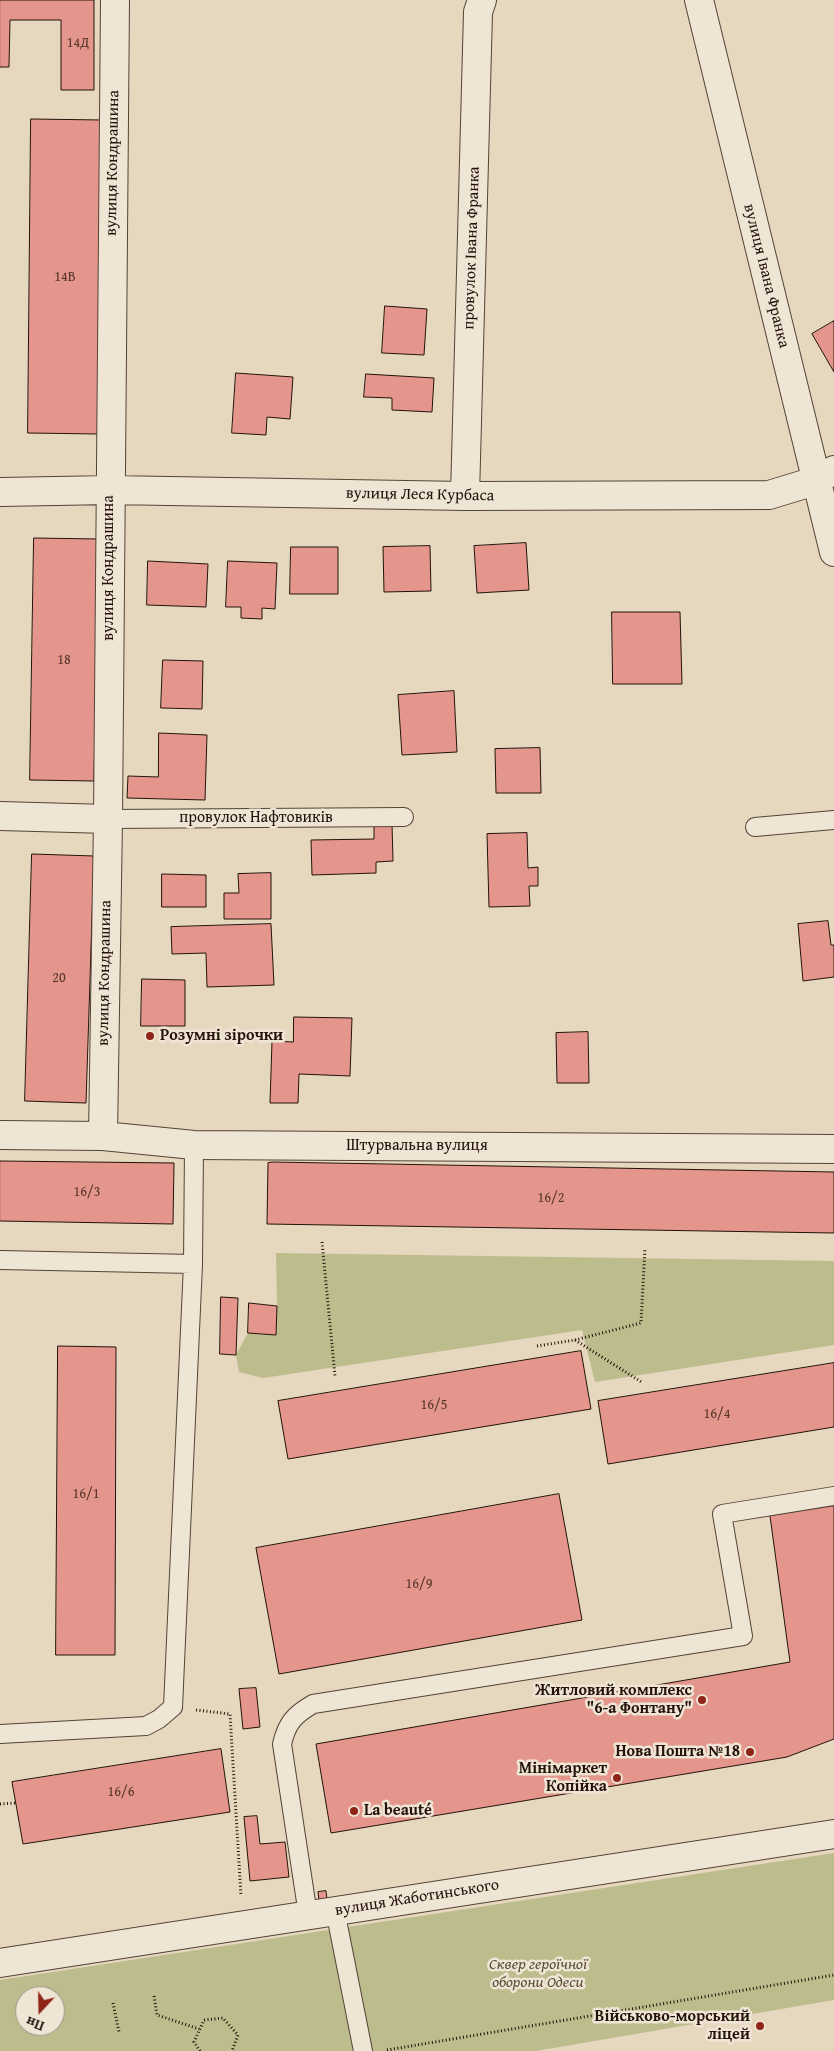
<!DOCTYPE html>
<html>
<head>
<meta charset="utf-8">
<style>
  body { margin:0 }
  #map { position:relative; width:834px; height:2051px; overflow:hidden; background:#e6d7bf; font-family:"Gentium Book Plus",serif }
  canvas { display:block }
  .north { position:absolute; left:15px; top:1986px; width:50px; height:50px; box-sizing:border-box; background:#efe5d5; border:1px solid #9e9183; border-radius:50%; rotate:201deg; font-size:14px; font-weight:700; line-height:20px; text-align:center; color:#241209 }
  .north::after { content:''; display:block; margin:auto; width:18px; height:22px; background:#8f2418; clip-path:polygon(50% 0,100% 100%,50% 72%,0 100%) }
</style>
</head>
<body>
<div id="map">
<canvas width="834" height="2051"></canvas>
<div class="north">Пн</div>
</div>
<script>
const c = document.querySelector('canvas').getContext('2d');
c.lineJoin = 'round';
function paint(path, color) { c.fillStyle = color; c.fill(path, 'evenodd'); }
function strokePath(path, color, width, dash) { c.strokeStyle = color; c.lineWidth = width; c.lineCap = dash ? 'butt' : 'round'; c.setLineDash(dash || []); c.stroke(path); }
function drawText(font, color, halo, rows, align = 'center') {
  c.font = font + ' "Gentium Book Plus",serif'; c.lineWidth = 5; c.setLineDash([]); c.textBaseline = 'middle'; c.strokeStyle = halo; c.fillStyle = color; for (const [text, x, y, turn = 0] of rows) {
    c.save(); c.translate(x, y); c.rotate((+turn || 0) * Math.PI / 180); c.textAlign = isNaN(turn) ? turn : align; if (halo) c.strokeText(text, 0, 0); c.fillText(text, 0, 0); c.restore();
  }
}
paint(new Path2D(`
  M 276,1253 L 834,1261 L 834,1345 L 595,1382 L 582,1330 L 263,1378 L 239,1372 L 236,1355 L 248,1333 L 276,1335 L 277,1306 Z
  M 834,1853 L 834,2000 L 536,2051 L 0,2051 L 0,1980 ZM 25,1996 L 55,1996 L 55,2026 L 25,2026 Z`), '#bdbc8d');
const building = new Path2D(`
  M 0,0 L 94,0 L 94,90 L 61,90 L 61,20 L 10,20 L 9,67 L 0,67 Z
  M 31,119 L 102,120 L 98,434 L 28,433 Z
  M 385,306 L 427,309 L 424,355 L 382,353 Z
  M 834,321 L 834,372 L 812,334 Z
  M 236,373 L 293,377 L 290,419 L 267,417 L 266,435 L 232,433 Z
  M 366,374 L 434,378 L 432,412 L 392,410 L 392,398 L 364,397 Z
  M 34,538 L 98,539 L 94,781 L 30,780 Z
  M 526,543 L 529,590 L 477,593 L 474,546 Z
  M 430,546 L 431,591 L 384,592 L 383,547 Z
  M 291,547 L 338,547 L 338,594 L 290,594 Z
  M 148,561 L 208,564 L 206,607 L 147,605 Z
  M 228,561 L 277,563 L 275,609 L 262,608 L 262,619 L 241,618 L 241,607 L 226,607 Z
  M 612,612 L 680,612 L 682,684 L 613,684 Z
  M 163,660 L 203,661 L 202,709 L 161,708 Z
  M 454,691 L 457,752 L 402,755 L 398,695 Z
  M 159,733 L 207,735 L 205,800 L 127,798 L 128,776 L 158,777 Z
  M 540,748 L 541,793 L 496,793 L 495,749 Z
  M 392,824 L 393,861 L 376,862 L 376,873 L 312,875 L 311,840 L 374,839 L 374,825 Z
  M 527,833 L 528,868 L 538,867 L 538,886 L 529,886 L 530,906 L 489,907 L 487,834 Z
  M 32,854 L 94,856 L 86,1103 L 25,1101 Z
  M 271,873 L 271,919 L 224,919 L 224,893 L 239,893 L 238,874 Z
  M 162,874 L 206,875 L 206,907 L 162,907 Z
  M 828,921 L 831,945 L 834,945 L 834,977 L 803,981 L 798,924 Z
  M 271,924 L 274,985 L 207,987 L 206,953 L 172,954 L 171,927 Z
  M 142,979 L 185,980 L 185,1026 L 141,1026 Z
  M 294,1017 L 352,1018 L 350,1076 L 299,1074 L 298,1103 L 270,1103 L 272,1041 L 293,1042 Z
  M 588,1032 L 589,1083 L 557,1083 L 556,1033 Z
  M 0,1161 L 174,1163 L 173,1224 L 0,1221 Z
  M 273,1162 L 834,1172 L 834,1233 L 267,1224 L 268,1163 Z
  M 221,1297 L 238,1298 L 236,1355 L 220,1354 Z
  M 249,1303 L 277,1306 L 276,1335 L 248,1333 Z
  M 58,1346 L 116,1347 L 115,1655 L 56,1655 Z
  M 581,1351 L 591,1409 L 288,1459 L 278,1401 Z
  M 834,1363 L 834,1427 L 608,1464 L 598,1401 Z
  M 559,1494 L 582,1620 L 279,1674 L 256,1548 Z
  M 834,1505 L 834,1739 L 787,1757 L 331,1833 L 316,1744 L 790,1662 L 770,1516 Z
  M 256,1688 L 260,1727 L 243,1729 L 239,1689 Z
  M 221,1749 L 230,1812 L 23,1844 L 12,1782 Z
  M 257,1816 L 260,1844 L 285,1842 L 289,1877 L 250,1881 L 244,1817 Z
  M 326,1891 L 327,1899 L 319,1900 L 318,1892 Z`);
paint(building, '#e4968c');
strokePath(building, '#241209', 1);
const lane = new Path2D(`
  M 108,819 L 404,817
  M 755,827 L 834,820
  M 0,1260 L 193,1264
  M 0,1734 L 146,1726 L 159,1719 L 173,1707 L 193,1264 L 194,1145
  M 335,1910 L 363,2051
  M 308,1915 L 282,1744 C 287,1723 294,1715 313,1704 L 743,1636 L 722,1514 L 834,1496`);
const street = new Path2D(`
  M 699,0 L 834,552
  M 0,492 L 110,490 L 465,496 L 769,495 L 815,481 L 834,470
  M 465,496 L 478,12 L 482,0
  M 0,816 L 108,819
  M 0,1135 L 103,1136 L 194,1145 L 834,1149
  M 103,1136 L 108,819 L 115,0
  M 0,1963 L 834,1834`);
strokePath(lane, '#544336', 20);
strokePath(street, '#544336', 30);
strokePath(new Path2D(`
  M 322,1242 L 335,1376
  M 575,1340 L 641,1323 L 645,1248
  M 537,1346 L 575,1340 L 643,1383
  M 196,1710 L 230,1714 L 241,1896
  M 0,1804 L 16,1803
  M 154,1996 L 157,2015 L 199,2029
  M 113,2003 L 119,2032
  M 387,2050 L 834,1975
  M 200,2051 L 194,2042 L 204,2020 L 223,2018 L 238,2035 L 232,2051`), '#241209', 3, [1, 2.5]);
strokePath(lane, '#efe5d5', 18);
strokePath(street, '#efe5d5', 28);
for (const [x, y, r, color] of [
  [150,1036,5,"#8f2418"],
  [702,1700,5,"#8f2418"],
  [750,1752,5,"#8f2418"],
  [617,1778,5,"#8f2418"],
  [354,1811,5,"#8f2418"],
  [760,2026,5,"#8f2418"]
]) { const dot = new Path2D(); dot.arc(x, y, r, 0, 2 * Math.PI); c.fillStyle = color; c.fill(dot); strokePath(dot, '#efe5d5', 2); }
drawText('14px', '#54332a', null, [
  ["14Д",78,43],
  ["14В",65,277],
  ["18",64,660],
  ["20",59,978],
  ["16/3",87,1192],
  ["16/2",551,1198],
  ["16/5",434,1405],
  ["16/4",717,1414],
  ["16/1",86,1494],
  ["16/9",419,1584],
  ["16/6",121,1792]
]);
drawText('16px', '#241209', '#efe5d5', [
  ["вулиця Кондрашина",113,163,-89],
  ["провулок Івана Франка",472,248,-88],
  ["вулиця Івана Франка",766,276,76],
  ["вулиця Леся Курбаса",420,495,1],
  ["вулиця Кондрашина",109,568,-90],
  ["провулок Нафтовиків",256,818],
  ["вулиця Кондрашина",105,973,-89],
  ["Штурвальна вулиця",417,1146],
  ["вулиця Жаботинського",417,1898,-9]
]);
drawText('bold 16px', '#241209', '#efe5d5', [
  ["Розумні зірочки",160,1036,"left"],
  ["Житловий комплекс",692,1691],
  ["\"6-а Фонтану\"",692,1709],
  ["Нова Пошта №18",740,1752],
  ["Мінімаркет",607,1769],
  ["Копійка",607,1787],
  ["La beauté",364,1811,"left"],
  ["Військово-морський",750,2017],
  ["ліцей",750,2035]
], 'right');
drawText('italic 16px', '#5a4e37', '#efe5d5', [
  ["Сквер героїчної",538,1965],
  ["оборони Одеси",538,1983]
]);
</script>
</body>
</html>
